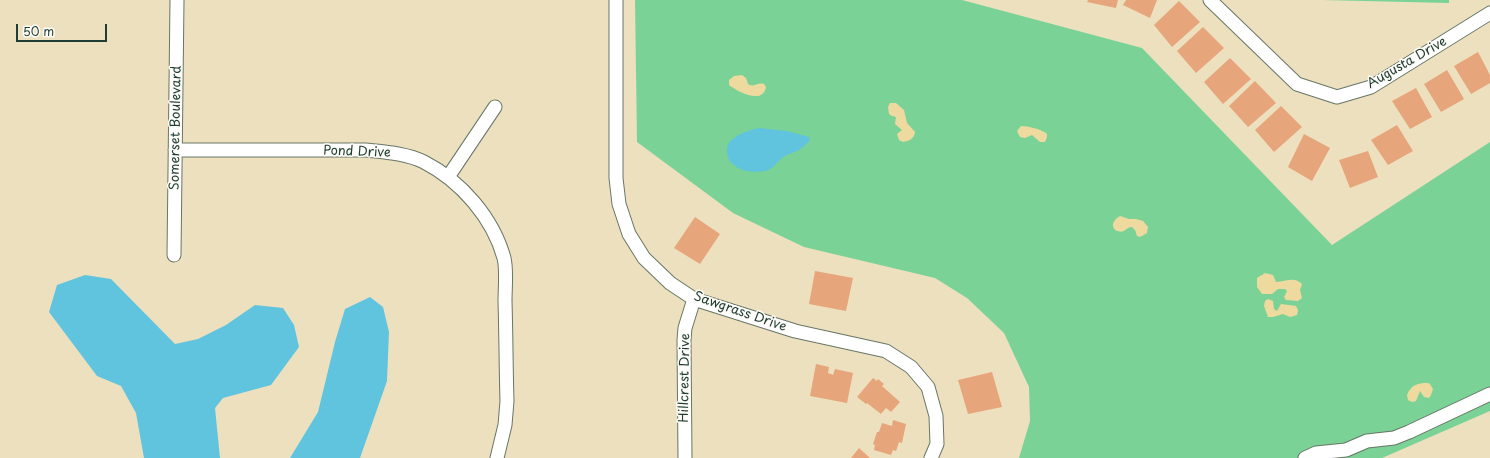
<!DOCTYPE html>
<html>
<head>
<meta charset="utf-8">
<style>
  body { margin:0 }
  #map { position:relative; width:1490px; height:458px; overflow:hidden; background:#ece0bf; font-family:"Playpen Sans",sans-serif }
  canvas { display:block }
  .scale { position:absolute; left:16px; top:24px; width:91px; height:18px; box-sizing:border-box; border:2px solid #1f3d34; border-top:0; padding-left:5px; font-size:12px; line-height:14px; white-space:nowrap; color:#1f3d34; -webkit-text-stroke:3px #fdfcf7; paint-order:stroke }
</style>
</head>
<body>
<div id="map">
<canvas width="1490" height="458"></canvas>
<div class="scale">50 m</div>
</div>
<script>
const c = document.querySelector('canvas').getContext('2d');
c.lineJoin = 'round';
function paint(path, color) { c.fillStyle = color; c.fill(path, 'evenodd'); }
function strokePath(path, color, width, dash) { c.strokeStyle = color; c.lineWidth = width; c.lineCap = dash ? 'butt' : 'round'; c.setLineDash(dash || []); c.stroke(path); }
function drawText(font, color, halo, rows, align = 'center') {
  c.font = font + ' "Playpen Sans",sans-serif'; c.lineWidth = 3; c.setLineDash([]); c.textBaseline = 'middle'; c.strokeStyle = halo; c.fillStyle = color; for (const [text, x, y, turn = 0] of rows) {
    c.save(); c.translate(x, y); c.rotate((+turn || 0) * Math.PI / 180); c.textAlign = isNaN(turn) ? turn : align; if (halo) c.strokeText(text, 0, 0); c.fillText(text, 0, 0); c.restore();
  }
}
paint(new Path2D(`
  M 635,0 L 962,0 L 1142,48 L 1332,245 L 1490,142 L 1490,411 L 1382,458 L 1019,458 L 1030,421 L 1029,387 L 1004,333 L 967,298 L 935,278 L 804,247 L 733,213 L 637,142 Z
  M 1322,0 L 1449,0 L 1449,3 Z`), '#7bd296');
paint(new Path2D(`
  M 742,75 L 746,78 L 748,84 C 754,88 757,82 764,84 L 766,87 C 763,105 738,92 729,85 L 729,80 L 734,76 Z
  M 890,103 L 896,103 L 904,110 L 907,123 L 915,132 C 914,139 909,141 903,142 L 899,140 L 897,134 L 902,130 L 895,124 L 896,117 L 892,116 L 889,114 L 888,107 Z
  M 1021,126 C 1027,126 1042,129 1047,134 L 1047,137 L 1045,142 L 1040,142 L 1032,135 L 1025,138 L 1020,137 L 1017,131 Z
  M 1120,216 L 1129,219 L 1136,219 L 1143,221 L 1148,227 L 1147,233 L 1140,237 L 1137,236 L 1135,230 L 1132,227 C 1125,227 1125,235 1115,230 C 1110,224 1115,219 1120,216 Z
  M 1265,273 L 1273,275 L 1276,282 C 1286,282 1294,276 1302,284 L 1300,290 L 1302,298 L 1298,301 L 1286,300 L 1284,297 L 1287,291 L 1285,289 L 1278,289 L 1272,294 L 1262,294 L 1257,287 L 1257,278 Z
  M 1268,299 L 1273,301 L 1274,309 L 1277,311 L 1281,304 L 1296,306 L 1298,310 L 1297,315 L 1290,317 L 1283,314 L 1273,317 L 1268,317 L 1264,306 L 1265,301 Z
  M 1428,383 L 1430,384 L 1433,389 L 1431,395 L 1429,398 L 1424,397 L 1420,391 L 1416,401 L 1412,402 L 1408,400 L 1407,395 C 1411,385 1417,383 1428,383 Z`), '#eeda9e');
paint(new Path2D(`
  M 759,128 L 787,131 L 809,137 L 810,140 C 807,143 803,148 799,150 C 793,153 787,154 782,158 C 776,163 772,170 765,171 C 750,174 727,169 727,151 C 727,148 727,145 729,143 C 736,134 750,130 759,128 Z
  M 85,275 L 111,279 L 175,344 L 198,339 L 226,325 L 255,305 L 283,308 L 294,325 L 299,347 L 271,385 L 223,398 L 215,408 L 220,458 L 144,458 L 136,413 L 121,386 L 97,376 L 49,312 L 57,285 Z
  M 370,297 L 383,307 L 389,332 L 387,381 L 360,458 L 290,458 L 318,412 L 335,342 L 345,309 Z`), '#60c4de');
paint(new Path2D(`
  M 1088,0 L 1118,0 L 1116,8 L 1087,2 Z
  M 1126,0 L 1157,0 L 1150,18 L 1123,5 Z
  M 1179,1 L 1200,22 L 1172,47 L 1154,25 Z
  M 1203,27 L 1224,48 L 1196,73 L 1177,51 Z
  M 1478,52 L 1490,75 L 1490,83 L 1471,94 L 1454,66 Z
  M 1230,58 L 1251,79 L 1223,104 L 1204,82 Z
  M 1447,70 L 1464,99 L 1441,112 L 1424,84 Z
  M 1255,81 L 1276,103 L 1248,127 L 1229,106 Z
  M 1416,88 L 1432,117 L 1410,129 L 1392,101 Z
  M 1281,106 L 1302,127 L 1274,152 L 1255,130 Z
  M 1397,125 L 1413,151 L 1388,165 L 1371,140 Z
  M 1304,134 L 1330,148 L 1312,181 L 1288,167 Z
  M 1368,151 L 1378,177 L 1350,188 L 1339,160 Z
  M 695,217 L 720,234 L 700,264 L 674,248 Z
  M 815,271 L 853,278 L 846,311 L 809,304 Z
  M 816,364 L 829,367 L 828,373 L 831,374 L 833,375 L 835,369 L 853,373 L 847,403 L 810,396 Z
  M 992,372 L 1002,407 L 968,414 L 958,380 Z
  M 873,378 L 877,381 L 878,379 L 884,384 L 882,386 L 900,402 L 891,412 L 886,408 L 881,414 L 867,403 L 866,404 L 857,397 Z
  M 893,420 L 906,424 L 902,443 L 899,442 L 896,451 L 893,450 L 891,455 L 874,450 L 875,445 L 873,444 L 877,432 L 879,432 L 882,423 L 892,426 Z
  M 859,448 L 870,458 L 851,458 Z`), '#e6a57a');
const minor = new Path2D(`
  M 616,0 L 616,178 L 619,204 L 629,234 L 644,258 L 670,283 L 694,299 L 795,331 L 886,351 L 911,367 L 928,387 L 936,416 L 937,444 L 931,458
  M 1210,0 L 1297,84 L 1337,97 L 1371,87 L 1490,13
  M 175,150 L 365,150 C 384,152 406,153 424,162 C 461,181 493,218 504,258 C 507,270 505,288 505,301 C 506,334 506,368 507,401 L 505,425 L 497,458
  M 448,177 L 495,107
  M 174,255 L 177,0
  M 685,458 L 684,340 L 685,328 L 694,299
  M 1305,458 L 1316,453 L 1346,450 L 1367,441 L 1394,438 L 1409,432 L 1490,394`);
strokePath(minor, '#677665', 15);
strokePath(minor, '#fff', 13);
drawText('13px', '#1f3d34', '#fdfcf7', [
  ["Augusta Drive",1407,63,-30],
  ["Somerset Boulevard",176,128,-89],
  ["Pond Drive",357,152,2],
  ["Sawgrass Drive",740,312,19],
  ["Hillcrest Drive",685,378,-89]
]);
</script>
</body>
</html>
